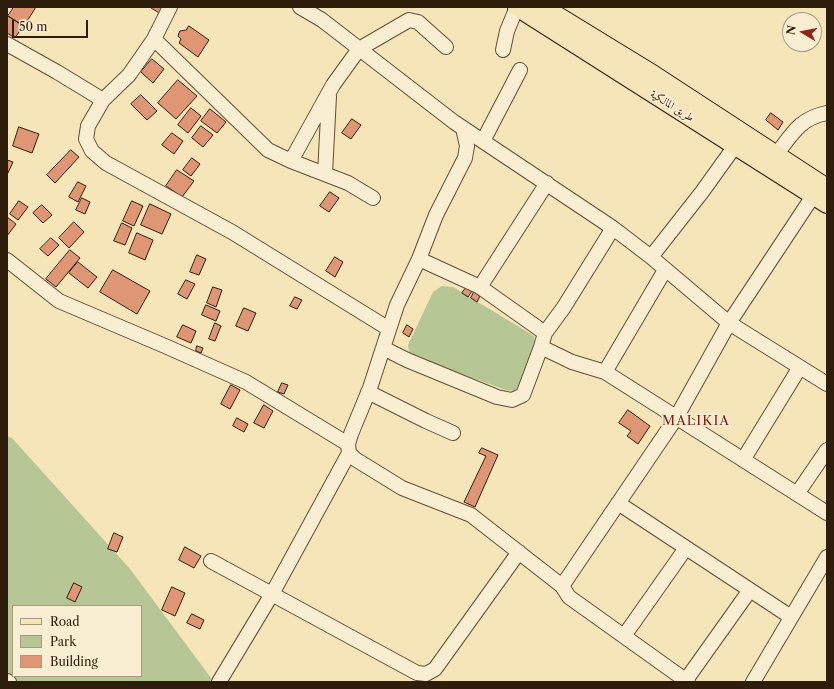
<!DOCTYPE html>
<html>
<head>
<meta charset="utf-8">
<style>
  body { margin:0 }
  #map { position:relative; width:834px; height:689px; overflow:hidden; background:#f6e5b9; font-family:"Libre Caslon Text",serif }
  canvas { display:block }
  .frame { position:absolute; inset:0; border:8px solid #2f1d0b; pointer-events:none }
  .legend { position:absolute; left:12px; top:605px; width:130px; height:72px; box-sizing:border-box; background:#f9eed2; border:1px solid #a89a82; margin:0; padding:5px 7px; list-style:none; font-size:12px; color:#2f1d0b }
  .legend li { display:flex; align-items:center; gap:8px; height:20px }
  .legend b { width:20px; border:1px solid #a89a82 }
  .north { position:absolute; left:782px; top:12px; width:40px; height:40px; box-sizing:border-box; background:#f9eed2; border:1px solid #a89a82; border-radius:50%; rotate:280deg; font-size:11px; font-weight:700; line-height:16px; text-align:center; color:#2f1d0b }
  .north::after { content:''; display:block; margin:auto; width:14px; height:18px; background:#8f2418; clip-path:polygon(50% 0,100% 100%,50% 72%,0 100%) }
  .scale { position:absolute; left:12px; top:20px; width:76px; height:18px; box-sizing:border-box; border:2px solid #2f1d0b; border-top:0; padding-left:5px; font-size:12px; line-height:14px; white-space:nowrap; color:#2f1d0b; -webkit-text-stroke:3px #f9eed2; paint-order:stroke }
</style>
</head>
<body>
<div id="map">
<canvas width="834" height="689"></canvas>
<div class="frame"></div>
<ul class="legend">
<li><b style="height:5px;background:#f6e5b9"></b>Road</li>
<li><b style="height:11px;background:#b6c694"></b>Park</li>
<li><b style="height:11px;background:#de9674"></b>Building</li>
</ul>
<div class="north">N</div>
<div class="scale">50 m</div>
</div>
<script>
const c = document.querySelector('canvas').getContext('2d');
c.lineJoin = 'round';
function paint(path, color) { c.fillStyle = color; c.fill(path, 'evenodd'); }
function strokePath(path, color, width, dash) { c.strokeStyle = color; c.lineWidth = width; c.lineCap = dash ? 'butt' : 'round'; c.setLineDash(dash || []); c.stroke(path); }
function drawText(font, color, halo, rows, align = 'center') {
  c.font = font + ' "Libre Caslon Text",Amiri,serif'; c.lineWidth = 3.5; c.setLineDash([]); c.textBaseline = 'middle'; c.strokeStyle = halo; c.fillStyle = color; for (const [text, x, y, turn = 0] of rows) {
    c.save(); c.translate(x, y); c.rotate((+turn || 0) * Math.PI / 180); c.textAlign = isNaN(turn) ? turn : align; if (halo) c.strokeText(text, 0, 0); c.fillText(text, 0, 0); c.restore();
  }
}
paint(new Path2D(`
  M 442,286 L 453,287 L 534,336 L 535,347 L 518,388 L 513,391 L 506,390 L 414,357 L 409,353 L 408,345 L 433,292 Z
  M 7,436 L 12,438 L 130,569 L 214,682 L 7,682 ZM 13,606 L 141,606 L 141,676 L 13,676 Z`), '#b6c694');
const building = new Path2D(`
  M 14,7 L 36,7 L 24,26 L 8,16 Z
  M 150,7 L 163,7 L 160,13 Z
  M 8,16 L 23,26 L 15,38 L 7,33 L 7,18 Z
  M 189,26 L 209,40 L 198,57 L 179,43 L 181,39 L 178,36 L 179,33 L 180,31 L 186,30 Z
  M 152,59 L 164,69 L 153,83 L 141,72 Z
  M 178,80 L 197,96 L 176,119 L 158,103 Z
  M 141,95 L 157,111 L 147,120 L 131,104 Z
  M 191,108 L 201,116 L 188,133 L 178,125 Z
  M 210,109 L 226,122 L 217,133 L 201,121 Z
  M 771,113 L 783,122 L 778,130 L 766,120 Z
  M 352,119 L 361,125 L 351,139 L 342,133 Z
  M 201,126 L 213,135 L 203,147 L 192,138 Z
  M 19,127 L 39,134 L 32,153 L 13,146 Z
  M 172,133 L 183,141 L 174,154 L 162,145 Z
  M 71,150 L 79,157 L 55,183 L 47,175 Z
  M 192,158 L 200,164 L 191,176 L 183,170 Z
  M 7,160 L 13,162 L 7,175 Z
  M 177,170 L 194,181 L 182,197 L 166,186 Z
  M 78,182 L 86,186 L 78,202 L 69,197 Z
  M 330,192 L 339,198 L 329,212 L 320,206 Z
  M 82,198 L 90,202 L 85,214 L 76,210 Z
  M 19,201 L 28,207 L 18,220 L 10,214 Z
  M 132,201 L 143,206 L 134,226 L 123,221 Z
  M 150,204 L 171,214 L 162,234 L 141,225 Z
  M 42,205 L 52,215 L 43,223 L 33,213 Z
  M 7,217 L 16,224 L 7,236 Z
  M 74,222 L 84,232 L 69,248 L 59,238 Z
  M 122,223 L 132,228 L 125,245 L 114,241 Z
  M 137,233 L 153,240 L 145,260 L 129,253 Z
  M 51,238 L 59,245 L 48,256 L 40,249 Z
  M 70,250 L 80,258 L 56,287 L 46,279 Z
  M 197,255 L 206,259 L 199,275 L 190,272 Z
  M 335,257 L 343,262 L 335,277 L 326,271 Z
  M 78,262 L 97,277 L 88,288 L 69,273 Z
  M 113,270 L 150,291 L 137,314 L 100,292 Z
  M 186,280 L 195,284 L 187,299 L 178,294 Z
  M 213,287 L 222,290 L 216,307 L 207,303 Z
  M 466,288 L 472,291 L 468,297 L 462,293 Z
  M 474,292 L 480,296 L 477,302 L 471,298 Z
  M 295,297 L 302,300 L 297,309 L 290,306 Z
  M 206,305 L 220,311 L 216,321 L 202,315 Z
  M 244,308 L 256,313 L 248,331 L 236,326 Z
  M 215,323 L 221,326 L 215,341 L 209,339 Z
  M 183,325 L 196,331 L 191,343 L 177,337 Z
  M 407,325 L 413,329 L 409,337 L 403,333 Z
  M 197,346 L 203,348 L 201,353 L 196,351 Z
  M 282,383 L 288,385 L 284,394 L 278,392 Z
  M 231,385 L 240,390 L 230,409 L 221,404 Z
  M 264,405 L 273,411 L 264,428 L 254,423 Z
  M 628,410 L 650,426 L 638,444 L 627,436 L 631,431 L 619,423 Z
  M 237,418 L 248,424 L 244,432 L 233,426 Z
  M 482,448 L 498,455 L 475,507 L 464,502 L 486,456 L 479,453 Z
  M 114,533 L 123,537 L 117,552 L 108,549 Z
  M 185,547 L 201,556 L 194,568 L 179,560 Z
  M 74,583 L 82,587 L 75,602 L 67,598 Z
  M 172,587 L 185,593 L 175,616 L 162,610 Z
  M 192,614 L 204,620 L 200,629 L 187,623 Z`);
paint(building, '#de9674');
strokePath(building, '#2f1d0b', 1);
const minor = new Path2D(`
  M 170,7 L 154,39 L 129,75 L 103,100 L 88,126 L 86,139 L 92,151 L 106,163 L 232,232 L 389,329
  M 300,7 L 322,20 L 454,122 L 613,228 L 651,257 L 729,323 L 827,384
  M 154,39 L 268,150 L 291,161 L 333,85 L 359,49 L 409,20 L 418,22 L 446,47
  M 7,44 L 57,72 L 103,100
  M 503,50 L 507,31 L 517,7
  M 463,128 L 467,146 L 465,158 L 436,215 L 419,259 L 397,305 L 370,388 L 351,434 L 348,444 L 349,453 L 355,459 L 402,488 L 471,515 L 562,586 L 676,418 L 729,323 L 813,196
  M 483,141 L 520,70
  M 776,155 C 792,134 800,118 827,113
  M 291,161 L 348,183 L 373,198
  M 325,174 L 329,96
  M 651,257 L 702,192 L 735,146
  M 419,259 L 480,287 L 545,333
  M 7,260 L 59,301 L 165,346 L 246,382 L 348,444
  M 480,287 L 547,183
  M 541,347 L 572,362 L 605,372 L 827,513
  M 383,348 L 407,360 L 497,397 L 512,400 L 523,395 L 541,347 L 545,333 L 564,307 L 613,228
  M 605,372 L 665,270
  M 368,392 L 426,421 L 453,433
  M 743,460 L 800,367
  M 797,494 L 827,450
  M 618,503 L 791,617
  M 211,561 L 417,673 L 426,674 L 435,669 L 519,552
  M 562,586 L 569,597 L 688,682
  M 624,636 L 686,548
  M 686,680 L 750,590
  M 7,681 L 9,682
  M 219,682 L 272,594 L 349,453
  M 753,682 L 827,557`);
const major = new Path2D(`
  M 517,7 L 827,204
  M 543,7 L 654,75 L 827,188`);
strokePath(minor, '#614f36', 16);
strokePath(major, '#2f1d0b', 20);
strokePath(minor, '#f9eed2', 14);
strokePath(major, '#f6e5b9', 18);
drawText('11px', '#2f1d0b', '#f9eed2', [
  ["طريق المالكية",672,106,32]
]);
c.letterSpacing = '1px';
drawText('13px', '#7a1f14', '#f9eed2', [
  ["MALIKIA",696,421]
]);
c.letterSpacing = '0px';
</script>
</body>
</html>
